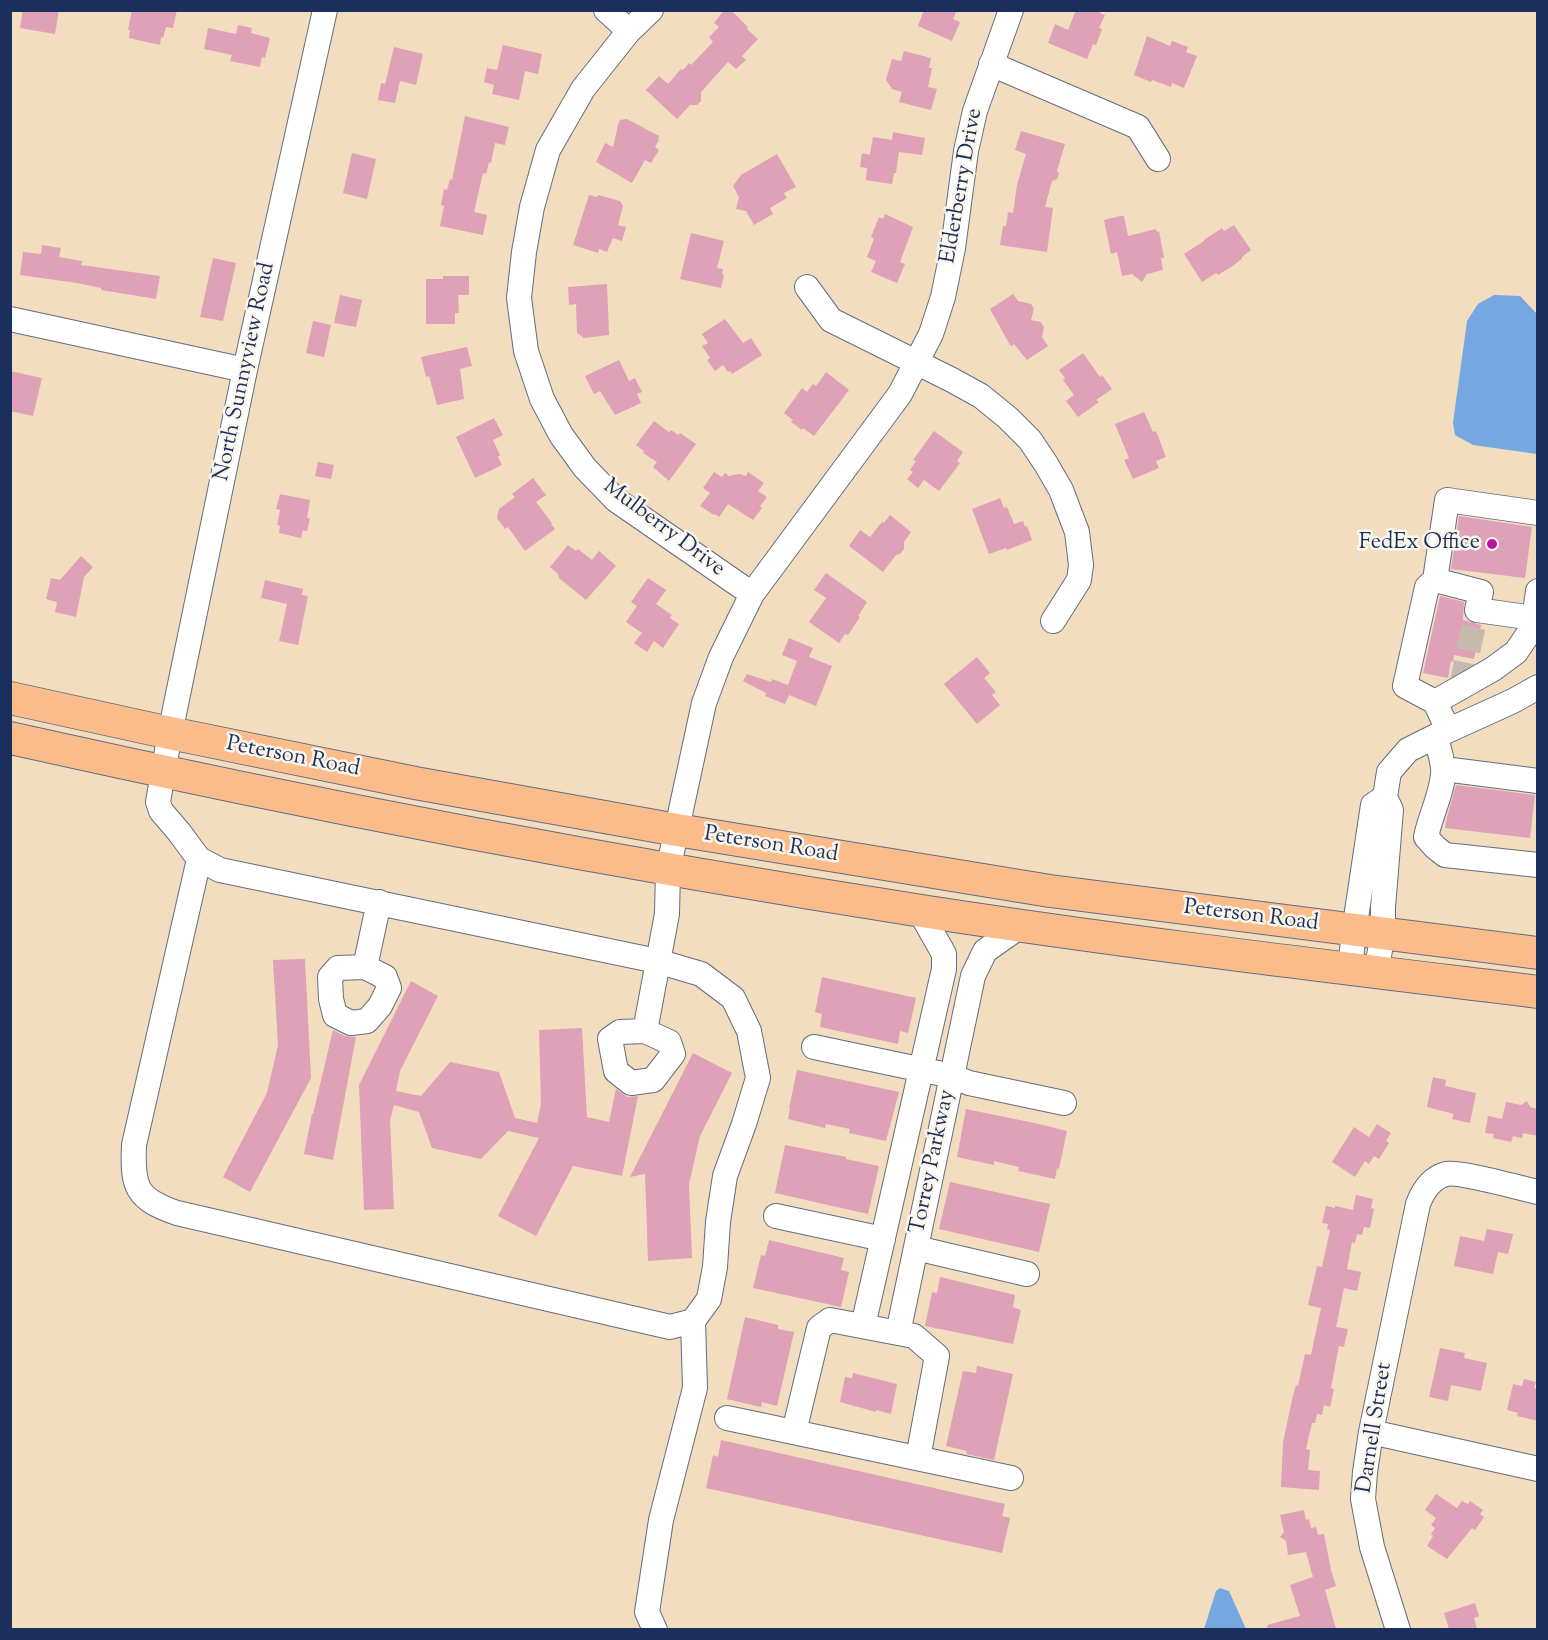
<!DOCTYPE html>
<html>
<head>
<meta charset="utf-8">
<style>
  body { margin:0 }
  #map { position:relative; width:1548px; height:1640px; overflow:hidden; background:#f2ddbf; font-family:"Sorts Mill Goudy",serif }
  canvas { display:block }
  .frame { position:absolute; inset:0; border:12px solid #1b2f5e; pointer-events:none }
</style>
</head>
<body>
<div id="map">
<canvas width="1548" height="1640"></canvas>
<div class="frame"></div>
</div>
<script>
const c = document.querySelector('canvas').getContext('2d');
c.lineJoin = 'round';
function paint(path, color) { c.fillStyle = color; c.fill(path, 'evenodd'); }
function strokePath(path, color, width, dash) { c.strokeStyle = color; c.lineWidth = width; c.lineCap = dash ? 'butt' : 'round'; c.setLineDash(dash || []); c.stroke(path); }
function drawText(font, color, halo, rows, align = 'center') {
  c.font = font + ' "Sorts Mill Goudy",serif'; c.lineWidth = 5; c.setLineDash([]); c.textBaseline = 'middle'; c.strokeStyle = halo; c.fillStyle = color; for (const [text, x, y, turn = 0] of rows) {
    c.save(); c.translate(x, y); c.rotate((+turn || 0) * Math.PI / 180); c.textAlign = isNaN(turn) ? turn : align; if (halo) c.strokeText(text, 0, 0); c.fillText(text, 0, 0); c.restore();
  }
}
paint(new Path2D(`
  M 1494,295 L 1520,296 L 1537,314 L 1537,454 L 1473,445 L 1455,435 L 1453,423 L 1467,321 L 1478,304 Z
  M 1220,1588 L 1229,1591 L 1246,1629 L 1204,1629 L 1216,1591 Z`), '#75a8e1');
paint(new Path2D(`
  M 23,10 L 59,10 L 55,34 L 20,28 Z
  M 132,10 L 177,10 L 173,28 L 166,27 L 163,38 L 161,37 L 160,45 L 129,38 L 130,30 L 128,30 Z
  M 724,10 L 731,10 L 748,27 L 747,29 L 758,39 L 742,56 L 746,60 L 736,69 L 728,62 L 701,92 L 701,101 L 697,105 L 690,105 L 677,119 L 646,90 L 659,76 L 668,84 L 681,69 L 683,70 L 689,63 L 691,65 L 713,42 L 709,37 L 719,27 L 714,23 Z
  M 924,10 L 957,10 L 953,19 L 960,22 L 952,41 L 918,26 Z
  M 1076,10 L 1101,10 L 1100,13 L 1105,15 L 1099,28 L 1102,29 L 1096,45 L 1093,44 L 1087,59 L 1048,43 L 1055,24 L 1068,30 Z
  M 238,25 L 252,28 L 251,33 L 270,38 L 265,58 L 262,57 L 260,67 L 230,61 L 232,55 L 204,49 L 208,28 L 236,34 Z
  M 1147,36 L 1170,46 L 1172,41 L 1188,47 L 1186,52 L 1197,56 L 1184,88 L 1172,83 L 1171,87 L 1152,80 L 1151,82 L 1134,75 Z
  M 503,45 L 542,54 L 538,74 L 525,71 L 519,100 L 492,94 L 494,85 L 484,82 L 487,68 L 497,70 Z
  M 394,47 L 423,54 L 416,85 L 400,81 L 395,103 L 378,100 L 381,83 L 385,84 Z
  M 904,51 L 931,58 L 929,68 L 932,68 L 928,87 L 937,89 L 931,110 L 899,102 L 902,92 L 892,89 L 886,80 L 892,59 L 901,61 Z
  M 465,116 L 509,127 L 505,145 L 495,143 L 491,163 L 489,162 L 486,174 L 483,173 L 474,212 L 487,215 L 483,235 L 440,226 L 444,206 L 441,205 L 444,189 L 447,190 L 450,179 L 452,180 Z
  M 627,119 L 659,136 L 658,139 L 659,140 L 655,147 L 659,150 L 651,163 L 645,160 L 632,183 L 596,162 L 605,143 L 613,147 L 618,125 L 620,120 Z
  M 1021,131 L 1065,144 L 1057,171 L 1059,173 L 1057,179 L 1052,181 L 1045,207 L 1053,208 L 1047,252 L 1000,245 L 1003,226 L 1006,226 L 1008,212 L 1013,213 L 1017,185 L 1026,154 L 1015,150 Z
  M 893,132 L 925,138 L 922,155 L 899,152 L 896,173 L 894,173 L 892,184 L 866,180 L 867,168 L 860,167 L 862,153 L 870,155 L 873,137 L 892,140 Z
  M 352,153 L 376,159 L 367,199 L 343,193 Z
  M 777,154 L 796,187 L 784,193 L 787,198 L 770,208 L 773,214 L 754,225 L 746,211 L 736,209 L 739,197 L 733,186 L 741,175 Z
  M 589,195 L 597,197 L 598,195 L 620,201 L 623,206 L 618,225 L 626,227 L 622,241 L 613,238 L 607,252 L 599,249 L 598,253 L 573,245 Z
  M 885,214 L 913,227 L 900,262 L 905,264 L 897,283 L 871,272 L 876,261 L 867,257 L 874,239 L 871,237 L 879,217 L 883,219 Z
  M 1120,216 L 1124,216 L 1128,236 L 1156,229 L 1157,232 L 1159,231 L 1164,258 L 1161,258 L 1163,270 L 1147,274 L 1142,282 L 1132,274 L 1122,276 L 1117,252 L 1111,254 L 1104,220 Z
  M 1234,225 L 1251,250 L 1241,258 L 1242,259 L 1231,267 L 1218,275 L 1216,273 L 1202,282 L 1184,254 L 1204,241 L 1204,240 L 1222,228 L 1224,231 Z
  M 691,233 L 724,241 L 717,268 L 723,269 L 722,274 L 724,275 L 721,288 L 680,279 Z
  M 42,245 L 61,248 L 59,257 L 82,261 L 81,265 L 160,276 L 156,299 L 101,290 L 101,288 L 77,283 L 20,275 L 23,252 L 41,254 Z
  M 213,258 L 236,263 L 223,321 L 200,317 Z
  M 443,276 L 469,276 L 469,295 L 458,295 L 459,313 L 455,313 L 455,324 L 426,324 L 426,279 L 443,279 Z
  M 607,284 L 609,335 L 584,338 L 577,333 L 576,304 L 569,305 L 568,287 Z
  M 1013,294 L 1018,301 L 1031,304 L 1034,308 L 1031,320 L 1041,322 L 1044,327 L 1042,337 L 1048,346 L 1027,360 L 1014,344 L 1012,346 L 1010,345 L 990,309 Z
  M 340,295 L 362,300 L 356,327 L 334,323 Z
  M 725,319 L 743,343 L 751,338 L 762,355 L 732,374 L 730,371 L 728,372 L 723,365 L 715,371 L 707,360 L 710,358 L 702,346 L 708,343 L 702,334 Z
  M 313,321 L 331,325 L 324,357 L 306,353 Z
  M 467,347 L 472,366 L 460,369 L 464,399 L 437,405 L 429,376 L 426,377 L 421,357 Z
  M 1083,353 L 1100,377 L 1102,375 L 1112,389 L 1096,400 L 1099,402 L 1078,417 L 1066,401 L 1074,395 L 1063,380 L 1065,378 L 1059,370 Z
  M 619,360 L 629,381 L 635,378 L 642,392 L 637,394 L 641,403 L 615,415 L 600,391 L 594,394 L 585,376 Z
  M 10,371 L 42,378 L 33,416 L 10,411 Z
  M 826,372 L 849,390 L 814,436 L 803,428 L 802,430 L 791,422 L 793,420 L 784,413 L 802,388 L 807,392 L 813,384 L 816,386 Z
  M 1144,412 L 1153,432 L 1156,431 L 1166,457 L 1156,461 L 1159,468 L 1133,479 L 1124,460 L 1129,458 L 1115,424 Z
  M 494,418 L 503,435 L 493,440 L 500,455 L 498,457 L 502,465 L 475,478 L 456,437 Z
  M 654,421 L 669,432 L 671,430 L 678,435 L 680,433 L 696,444 L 669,481 L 653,467 L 657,462 L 643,453 L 644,451 L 636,445 Z
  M 934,431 L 963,452 L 957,461 L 960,463 L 939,491 L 924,480 L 918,488 L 907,479 L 913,472 L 910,470 L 916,461 L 913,460 Z
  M 318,462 L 334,465 L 331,479 L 315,476 Z
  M 714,472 L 722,477 L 725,473 L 729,476 L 739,474 L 746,476 L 748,472 L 764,483 L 758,491 L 767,497 L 760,506 L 762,508 L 753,520 L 728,504 L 719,517 L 715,514 L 714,515 L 700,506 L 710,493 L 703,488 Z
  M 533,478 L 546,495 L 536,502 L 552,523 L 551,524 L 555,529 L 525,551 L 508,527 L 505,529 L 497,518 L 499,509 L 515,497 L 512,494 Z
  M 280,494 L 310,500 L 307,518 L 310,518 L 307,531 L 303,530 L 301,538 L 279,533 L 280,526 L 277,525 L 280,510 L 276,509 Z
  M 1000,498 L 1004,508 L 1007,507 L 1014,524 L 1023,521 L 1025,527 L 1027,526 L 1032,540 L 1007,550 L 1006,548 L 989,554 L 972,509 Z
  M 890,515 L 911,532 L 904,542 L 904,549 L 900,554 L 896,555 L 883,572 L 849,546 L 860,530 L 870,537 L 882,522 L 884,523 Z
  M 1459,516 L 1532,527 L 1525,578 L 1451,569 Z
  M 568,545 L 576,551 L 578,549 L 592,560 L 599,551 L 616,566 L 586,600 L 559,578 L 558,574 L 550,567 Z
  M 81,556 L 93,567 L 84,577 L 76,617 L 55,612 L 57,602 L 46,599 L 51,578 L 60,580 Z
  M 826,573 L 867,602 L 858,616 L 860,617 L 848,635 L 845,634 L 839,643 L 809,622 L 826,598 L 814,590 Z
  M 648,578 L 666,590 L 656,604 L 672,615 L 670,618 L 679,624 L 663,648 L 654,641 L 647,652 L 634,643 L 642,633 L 626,622 L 637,606 L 631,602 Z
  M 265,580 L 303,589 L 302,595 L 308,596 L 298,645 L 279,641 L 287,604 L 261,598 Z
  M 1440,596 L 1464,602 L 1463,620 L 1481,625 L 1474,659 L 1454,655 L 1453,662 L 1451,661 L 1448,678 L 1423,673 Z
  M 789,638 L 813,648 L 809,657 L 832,666 L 816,706 L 789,695 L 785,704 L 765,696 L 766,693 L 743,681 L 747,674 L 771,682 L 772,679 L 788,685 L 797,661 L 782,655 Z
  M 977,657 L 990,673 L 984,678 L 996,692 L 992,695 L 1000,705 L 977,724 L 944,684 Z
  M 1456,785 L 1535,795 L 1530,838 L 1445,828 L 1447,817 Z
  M 305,959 L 311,1078 L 250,1192 L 223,1177 L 267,1093 L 278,1045 L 273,960 Z
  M 822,977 L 916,998 L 908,1033 L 900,1031 L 898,1044 L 820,1027 L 822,1014 L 815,1012 Z
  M 411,981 L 438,996 L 400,1071 L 396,1091 L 421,1096 L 450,1062 L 499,1072 L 515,1118 L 537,1123 L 541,1104 L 539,1030 L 582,1028 L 587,1117 L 609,1122 L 616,1089 L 627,1097 L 638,1096 L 622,1176 L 573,1166 L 536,1236 L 498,1216 L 539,1138 L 508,1131 L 481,1159 L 432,1148 L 419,1112 L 394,1105 L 390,1120 L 394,1209 L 364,1210 L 359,1085 Z
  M 333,1030 L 345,1036 L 356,1037 L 333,1160 L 304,1154 L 312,1114 L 313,1114 Z
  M 693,1053 L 732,1073 L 700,1136 L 689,1184 L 692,1258 L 648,1261 L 645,1174 L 630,1177 Z
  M 797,1070 L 899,1092 L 886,1141 L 849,1133 L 850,1129 L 826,1124 L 825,1128 L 788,1119 L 790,1109 L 789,1108 Z
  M 1433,1077 L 1446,1080 L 1445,1086 L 1476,1093 L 1470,1123 L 1452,1119 L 1454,1114 L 1427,1107 Z
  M 1527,1101 L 1530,1107 L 1538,1109 L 1538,1136 L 1523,1133 L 1522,1138 L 1513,1136 L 1511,1142 L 1493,1138 L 1494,1134 L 1485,1133 L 1488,1116 L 1502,1119 L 1506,1102 L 1521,1105 Z
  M 966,1109 L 1039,1124 L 1067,1131 L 1059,1169 L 1057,1168 L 1055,1179 L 1018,1171 L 1019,1167 L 994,1161 L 994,1165 L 957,1157 Z
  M 1377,1124 L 1391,1133 L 1386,1141 L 1389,1143 L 1379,1159 L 1374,1156 L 1369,1164 L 1365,1161 L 1355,1177 L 1332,1162 L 1354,1127 L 1369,1137 Z
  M 785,1145 L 846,1157 L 846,1159 L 879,1166 L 868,1214 L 775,1193 Z
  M 950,1182 L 1050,1204 L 1039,1252 L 939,1229 Z
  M 1356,1195 L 1373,1199 L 1371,1208 L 1374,1209 L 1370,1228 L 1364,1227 L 1362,1235 L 1357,1234 L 1355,1243 L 1352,1242 L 1347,1269 L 1361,1272 L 1357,1291 L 1344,1288 L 1336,1327 L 1348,1329 L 1344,1347 L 1339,1346 L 1331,1388 L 1334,1389 L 1330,1407 L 1324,1405 L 1322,1415 L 1317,1414 L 1315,1423 L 1312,1423 L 1306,1449 L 1310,1450 L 1308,1470 L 1320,1471 L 1319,1490 L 1281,1487 L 1283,1442 L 1292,1400 L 1296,1385 L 1298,1386 L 1305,1354 L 1311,1355 L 1321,1308 L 1308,1305 L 1317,1266 L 1322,1267 L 1330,1230 L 1327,1229 L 1328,1224 L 1322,1223 L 1326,1206 L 1335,1208 L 1335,1206 L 1353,1210 Z
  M 1487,1229 L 1513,1234 L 1508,1254 L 1498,1252 L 1493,1274 L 1454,1266 L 1460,1236 L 1484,1241 Z
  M 769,1240 L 844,1258 L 841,1270 L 849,1272 L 841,1307 L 753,1288 L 761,1255 L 765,1256 Z
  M 940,1277 L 1015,1295 L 1013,1307 L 1021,1310 L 1013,1344 L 925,1326 L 932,1292 L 937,1293 Z
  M 745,1317 L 778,1325 L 778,1329 L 794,1332 L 777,1406 L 762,1402 L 761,1407 L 727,1399 Z
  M 1440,1348 L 1465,1353 L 1464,1358 L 1487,1363 L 1481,1391 L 1451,1385 L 1448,1401 L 1429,1397 Z
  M 977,1366 L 1013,1374 L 994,1460 L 966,1454 L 967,1451 L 946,1446 L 963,1371 L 976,1373 Z
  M 853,1373 L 897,1384 L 891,1414 L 876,1410 L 876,1412 L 840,1402 L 845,1377 L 852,1378 Z
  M 1524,1379 L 1536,1382 L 1534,1388 L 1538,1389 L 1538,1421 L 1517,1416 L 1518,1413 L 1507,1410 L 1513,1384 L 1522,1386 Z
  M 721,1440 L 1005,1504 L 1002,1516 L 1010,1518 L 1002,1553 L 706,1488 L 713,1455 L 718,1457 Z
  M 1436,1494 L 1457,1508 L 1462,1501 L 1468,1504 L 1470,1501 L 1483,1510 L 1480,1514 L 1484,1517 L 1475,1530 L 1472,1528 L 1447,1559 L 1427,1546 L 1433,1536 L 1431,1534 L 1435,1528 L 1431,1525 L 1436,1518 L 1425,1510 Z
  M 1304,1510 L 1306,1520 L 1309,1519 L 1311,1528 L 1316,1527 L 1318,1535 L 1324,1534 L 1331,1570 L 1336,1586 L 1325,1590 L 1336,1629 L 1268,1629 L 1267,1625 L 1300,1616 L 1290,1585 L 1313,1577 L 1306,1552 L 1288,1555 L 1286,1541 L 1280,1537 L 1284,1532 L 1280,1515 Z
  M 1475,1603 L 1479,1616 L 1474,1618 L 1477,1629 L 1449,1629 L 1444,1613 Z`), '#dea1b8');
strokePath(new Path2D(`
  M 1461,686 L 1477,610`), '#c7baac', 24, [24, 12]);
const minor = new Path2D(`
  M 606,10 L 629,31
  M 651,10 L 629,31 L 583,89 L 548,150 L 532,207 L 524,252 L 519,298 L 526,351 L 542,399 L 561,435 L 585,468 L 616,500 L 752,594
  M 991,64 L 1138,127 L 1158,159
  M 807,287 L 831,320 L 952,380 L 981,396 L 1008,418 L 1030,440 L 1046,464 L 1061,490 L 1077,532 L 1081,565 L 1079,580 L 1053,621
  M 10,319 L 245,370
  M 1435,580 L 1481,592 L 1477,610 L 1534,618
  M 1538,591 L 1533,627 L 1538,628
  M 1435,702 L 1493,669 L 1516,652 L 1533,627
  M 1448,730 L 1435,702 L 1405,686 L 1427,587 L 1435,580 L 1447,500 L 1538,513
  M 1436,736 C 1438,746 1442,758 1443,768 C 1445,787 1430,816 1426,837 L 1435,847 L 1445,855 L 1538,865
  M 1444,769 L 1538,781
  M 1385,797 L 1389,772 L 1408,750 L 1436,736 L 1513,701 L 1538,687
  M 199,859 L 134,1145 C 132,1187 136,1199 177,1213 L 670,1327 L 693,1321 L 709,1299 L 715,1267 L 718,1222 L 725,1176 L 744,1124 L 758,1078 L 749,1031 L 733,998 L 701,974 L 657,961 L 220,870 L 199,859 L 179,832 L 161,811 L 158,802 L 170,733 L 245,370 L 325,10
  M 365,967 L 385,977 L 389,988 L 380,1006 L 367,1021 L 351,1023 L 335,1015 L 331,999 L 330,977 L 338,968 Z
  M 365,967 L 379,902
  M 1350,969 L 1354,931 L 1373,805 L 1385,797 L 1391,810 L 1383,907 L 1383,934 L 1376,972
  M 645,1031 L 667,914 L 668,870 L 704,703 L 721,657 L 752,594 L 900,394 L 931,334 L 943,297 L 953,248 L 966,151 L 975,111 L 1011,10
  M 645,1031 L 669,1042 L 673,1054 L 653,1080 L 631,1083 L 616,1071 L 610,1039 L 620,1032 Z
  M 814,1047 L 952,1076 L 969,1083 L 1064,1103
  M 776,1216 L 883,1239
  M 916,1248 L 1027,1274
  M 863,1326 L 944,969 L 944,954 L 919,910
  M 898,1333 L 973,976 L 985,951 L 1022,925
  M 727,1418 L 1011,1478
  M 794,1432 L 819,1328 L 830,1320 L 914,1336 L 937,1356 L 918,1458
  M 1371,1432 L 1538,1469
  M 655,1630 L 647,1612 L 661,1520 L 695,1388 L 693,1321
  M 1398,1630 L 1372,1547 L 1363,1499 L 1365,1472 L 1371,1432 L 1418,1204 C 1423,1191 1431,1178 1446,1174 C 1459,1171 1520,1188 1538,1192`);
const major = new Path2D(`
  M 10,698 L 170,733 L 415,783 L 677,830 L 1050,891 L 1538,953
  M 10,738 C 314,806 620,864 928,912 C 1130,943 1334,967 1538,992`);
strokePath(minor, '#666c80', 26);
strokePath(major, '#666c80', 34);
strokePath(minor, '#fff', 24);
strokePath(major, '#fabc8b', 32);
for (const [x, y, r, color] of [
  [1492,544,6,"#b5179e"]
]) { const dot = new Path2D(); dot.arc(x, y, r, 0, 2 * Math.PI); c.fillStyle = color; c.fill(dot); strokePath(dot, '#fbf7ec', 2); }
drawText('22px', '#1b2f5e', '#fbf7ec', [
  ["Elderberry Drive",963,186,-80],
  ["North Sunnyview Road",246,372,-78],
  ["Mulberry Drive",663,529,37],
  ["Peterson Road",293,758,11],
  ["Peterson Road",771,846,9],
  ["Peterson Road",1251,917,7],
  ["Torrey Parkway",934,1162,-78],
  ["Darnell Street",1376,1428,-81]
]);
drawText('22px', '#1b2f5e', '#fbf7ec', [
  ["FedEx Office",1480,544]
], 'right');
</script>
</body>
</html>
